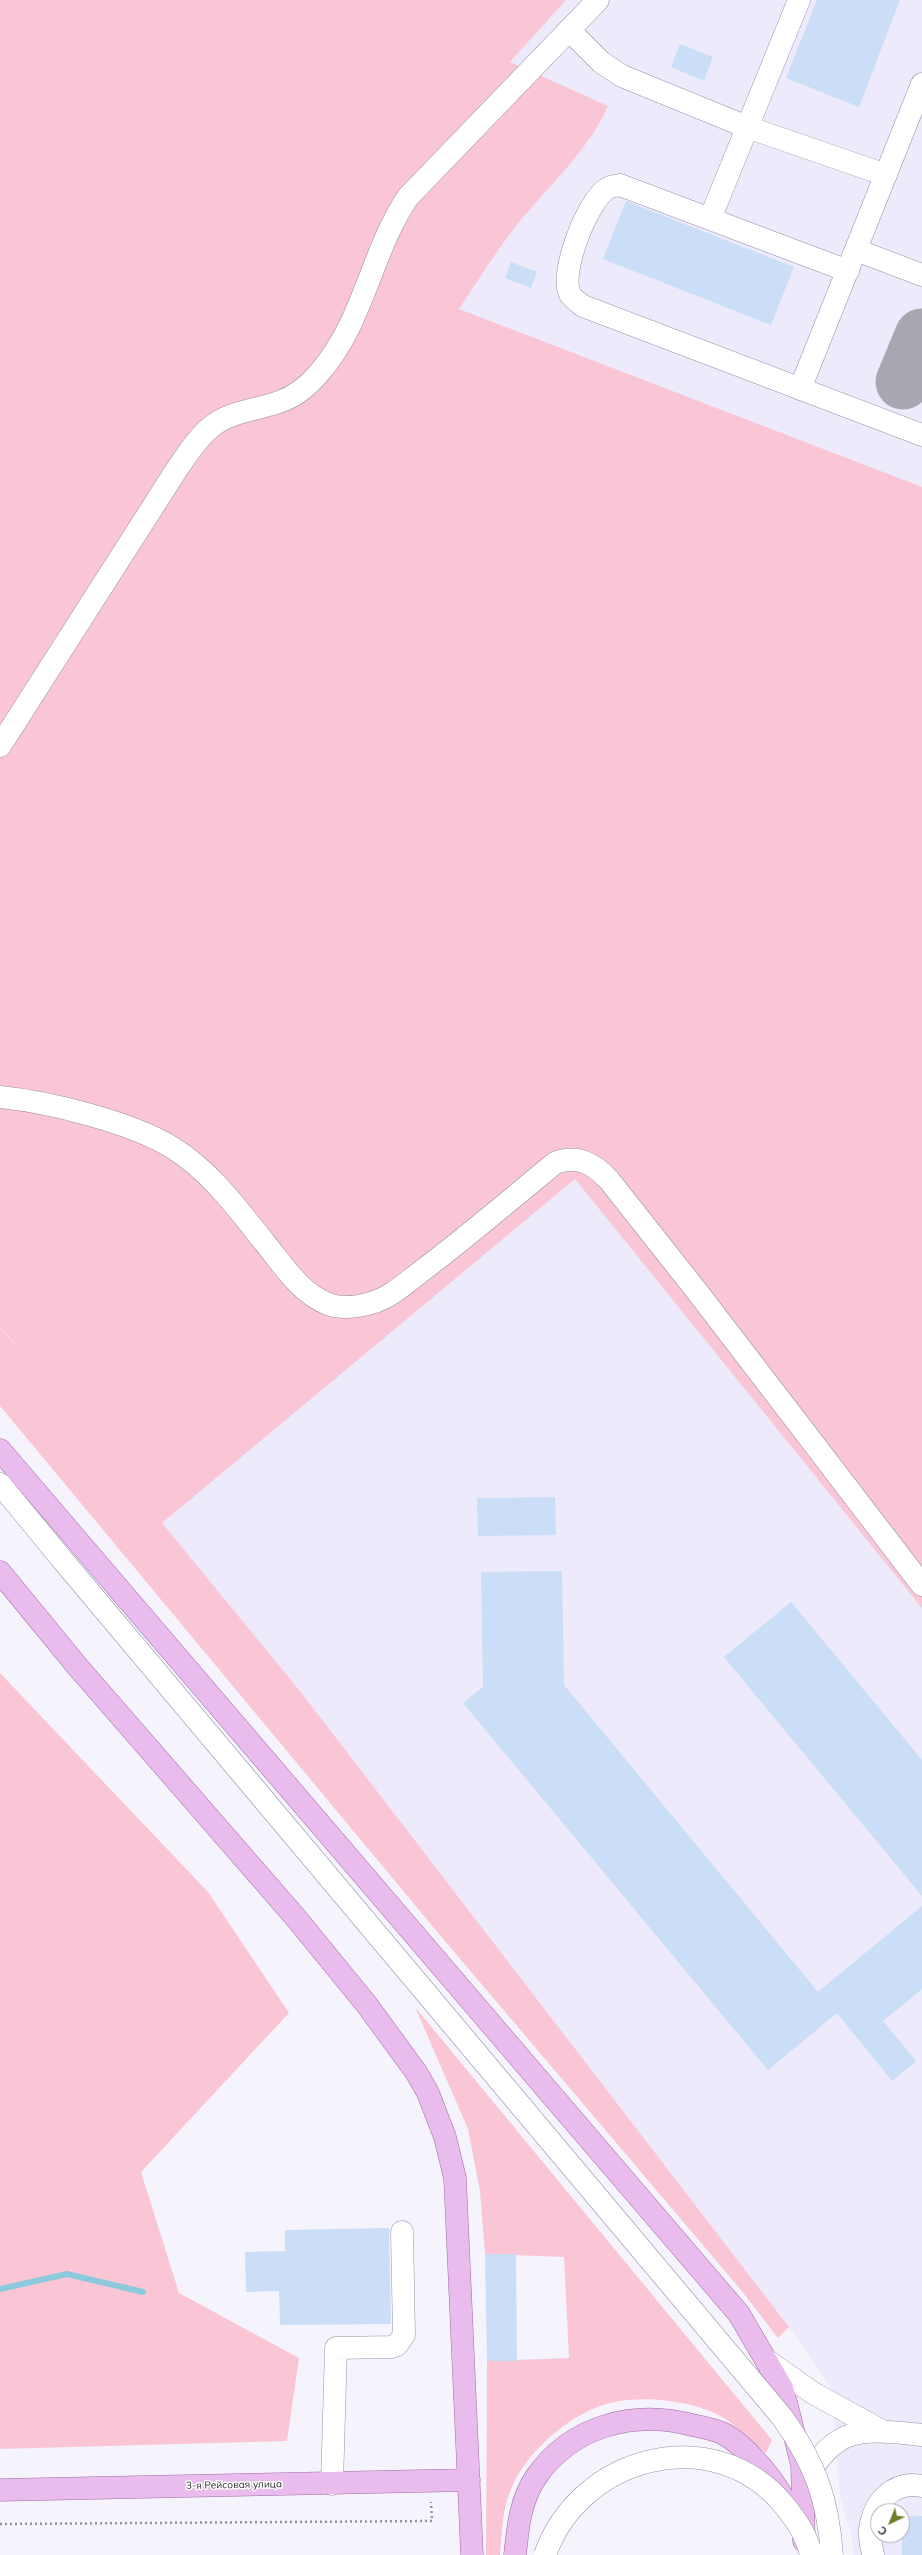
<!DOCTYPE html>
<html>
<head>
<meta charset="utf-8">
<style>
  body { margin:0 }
  #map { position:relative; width:922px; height:2555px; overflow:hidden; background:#f5f4fd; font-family:Mulish,sans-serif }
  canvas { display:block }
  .north { position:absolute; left:870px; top:2503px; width:40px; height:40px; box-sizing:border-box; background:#fff; border:1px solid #aaa9ad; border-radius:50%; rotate:223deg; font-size:11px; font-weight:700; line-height:16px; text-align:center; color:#2a2931 }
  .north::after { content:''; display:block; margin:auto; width:14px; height:18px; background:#6f7c28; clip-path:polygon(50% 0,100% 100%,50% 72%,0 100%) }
</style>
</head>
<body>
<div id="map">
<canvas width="922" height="2555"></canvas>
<div class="north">С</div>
</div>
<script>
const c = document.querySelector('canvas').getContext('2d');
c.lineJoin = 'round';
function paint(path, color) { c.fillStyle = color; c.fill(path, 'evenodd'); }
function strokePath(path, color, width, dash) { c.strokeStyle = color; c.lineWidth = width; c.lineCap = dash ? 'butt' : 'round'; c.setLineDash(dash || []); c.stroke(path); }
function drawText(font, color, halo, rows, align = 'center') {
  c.font = font + ' Mulish,sans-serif'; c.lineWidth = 3; c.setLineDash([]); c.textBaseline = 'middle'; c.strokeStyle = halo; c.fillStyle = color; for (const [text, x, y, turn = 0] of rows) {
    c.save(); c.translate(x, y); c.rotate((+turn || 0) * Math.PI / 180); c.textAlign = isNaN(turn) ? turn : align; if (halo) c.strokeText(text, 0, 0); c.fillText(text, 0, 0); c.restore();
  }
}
paint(new Path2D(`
  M 566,0 L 922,0 L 922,2555 L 853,2555 L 852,2536 L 840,2497 L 832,2389 L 789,2327 L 300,1691 L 0,1327 L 0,683 L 373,213 ZM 878,2511 L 902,2511 L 902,2535 L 878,2535 Z`), '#eceafb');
paint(new Path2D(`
  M 0,0 L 566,0 L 510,62 L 608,106 C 587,153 547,187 516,226 C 495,253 477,282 459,309 L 922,487 L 922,1608 L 575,1179 L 162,1523 L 300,1691 L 789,2327 L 778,2338 L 741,2290 L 439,1934 L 0,1406 L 0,1327 L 36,1370 L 0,1326 Z
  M 0,1673 L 208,1892 L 289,2013 L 141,2172 L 179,2293 L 299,2358 L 287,2441 L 0,2449 Z
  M 415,2007 L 772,2440 L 766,2453 C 752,2442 739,2428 724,2418 C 696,2401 646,2395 614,2402 C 574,2410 526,2451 511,2489 C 502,2510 502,2533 500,2555 L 486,2555 L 487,2361 L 569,2358 L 564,2257 L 485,2254 L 480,2191 L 468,2129 Z`), '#fac6d5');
strokePath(new Path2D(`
  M 0,2289 L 67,2274 L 143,2292`), '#8dc9dd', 6);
strokePath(new Path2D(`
  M 903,382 L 922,336`), '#a8a6b0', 55);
paint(new Path2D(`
  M 817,0 L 900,0 L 859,107 L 786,78 Z
  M 680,44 L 713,57 L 704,81 L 671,67 Z
  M 626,201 L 794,267 L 771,325 L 603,259 Z
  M 511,262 L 537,272 L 531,288 L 505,278 Z
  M 555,1497 L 556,1535 L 478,1536 L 477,1498 Z
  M 562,1571 L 564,1685 L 818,1992 L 922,1906 L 922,1989 L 883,2021 L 916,2061 L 892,2081 L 837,2013 L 768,2070 L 463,1703 L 483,1687 L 481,1572 Z
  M 791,1602 L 922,1760 L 922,1896 L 724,1657 Z
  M 389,2228 L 391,2324 L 280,2325 L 279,2291 L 246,2292 L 245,2252 L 285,2251 L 285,2230 Z
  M 485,2254 L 516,2254 L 517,2361 L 487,2361 Z
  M 922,2516 L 922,2555 L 902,2555 L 902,2517 Z`), '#cbdef7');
const minor = new Path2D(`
  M 569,30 L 601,62 L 622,76 L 747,127 L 886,175
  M 710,219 L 799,0
  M 856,250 L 922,275
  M 848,271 L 620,185 C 616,186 611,186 608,188 C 588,199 559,273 570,294 C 572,298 579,303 583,306 L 922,435
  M 800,389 L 922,84
  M 0,746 L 177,469 C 187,455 197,438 211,427 C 230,411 257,410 279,402 C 295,397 309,385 320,372 C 364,321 371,252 408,197 L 598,0
  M 0,1097 C 49,1102 131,1122 173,1148 C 210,1171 238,1209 265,1243 C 283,1265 300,1293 328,1304 C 341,1309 357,1307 371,1303 C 390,1298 407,1282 423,1270 C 468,1236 511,1199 555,1163 C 578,1154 594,1164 609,1180 L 699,1294 L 922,1585
  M 0,1484 L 60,1557
  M 768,2361 L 813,2393 L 882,2431
  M 804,2482 C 837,2424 861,2429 922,2435
  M 332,2484 L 336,2348 L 391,2347 L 397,2345 L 404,2335 L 402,2232
  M 873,2555 C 872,2547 869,2538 870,2530 C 873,2503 893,2480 922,2486`);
const major = new Path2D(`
  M 0,1450 L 739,2314 L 782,2388 L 787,2406 L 802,2465 L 804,2541
  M 0,1572 L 77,1666 L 296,1918 L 367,2005 L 416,2072 L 428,2093 L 445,2137 L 455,2178 L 472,2555
  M 0,2490 L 469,2480
  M 515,2555 C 518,2527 520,2501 536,2477 C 572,2425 634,2410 692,2425 C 702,2427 713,2429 722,2433 C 743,2443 771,2476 782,2496`);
strokePath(minor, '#9391a5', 23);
strokePath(major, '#9e6ba3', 23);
strokePath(new Path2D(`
  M 0,2524 L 432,2521 L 431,2502`), '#94939b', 2.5, [2, 3]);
strokePath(minor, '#fff', 22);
strokePath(major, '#eabbed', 22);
const minorBridge = new Path2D(`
  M 60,1557 L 782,2417 C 815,2463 828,2499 832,2555
  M 545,2555 C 579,2456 714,2420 784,2505 C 796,2520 807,2535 811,2555`);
strokePath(minorBridge, '#9391a5', 23, []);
strokePath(minorBridge, '#fff', 22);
drawText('10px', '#2a2931', '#fff', [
  ["3-я Рейсовая улица",234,2485,-1]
]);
</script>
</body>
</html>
